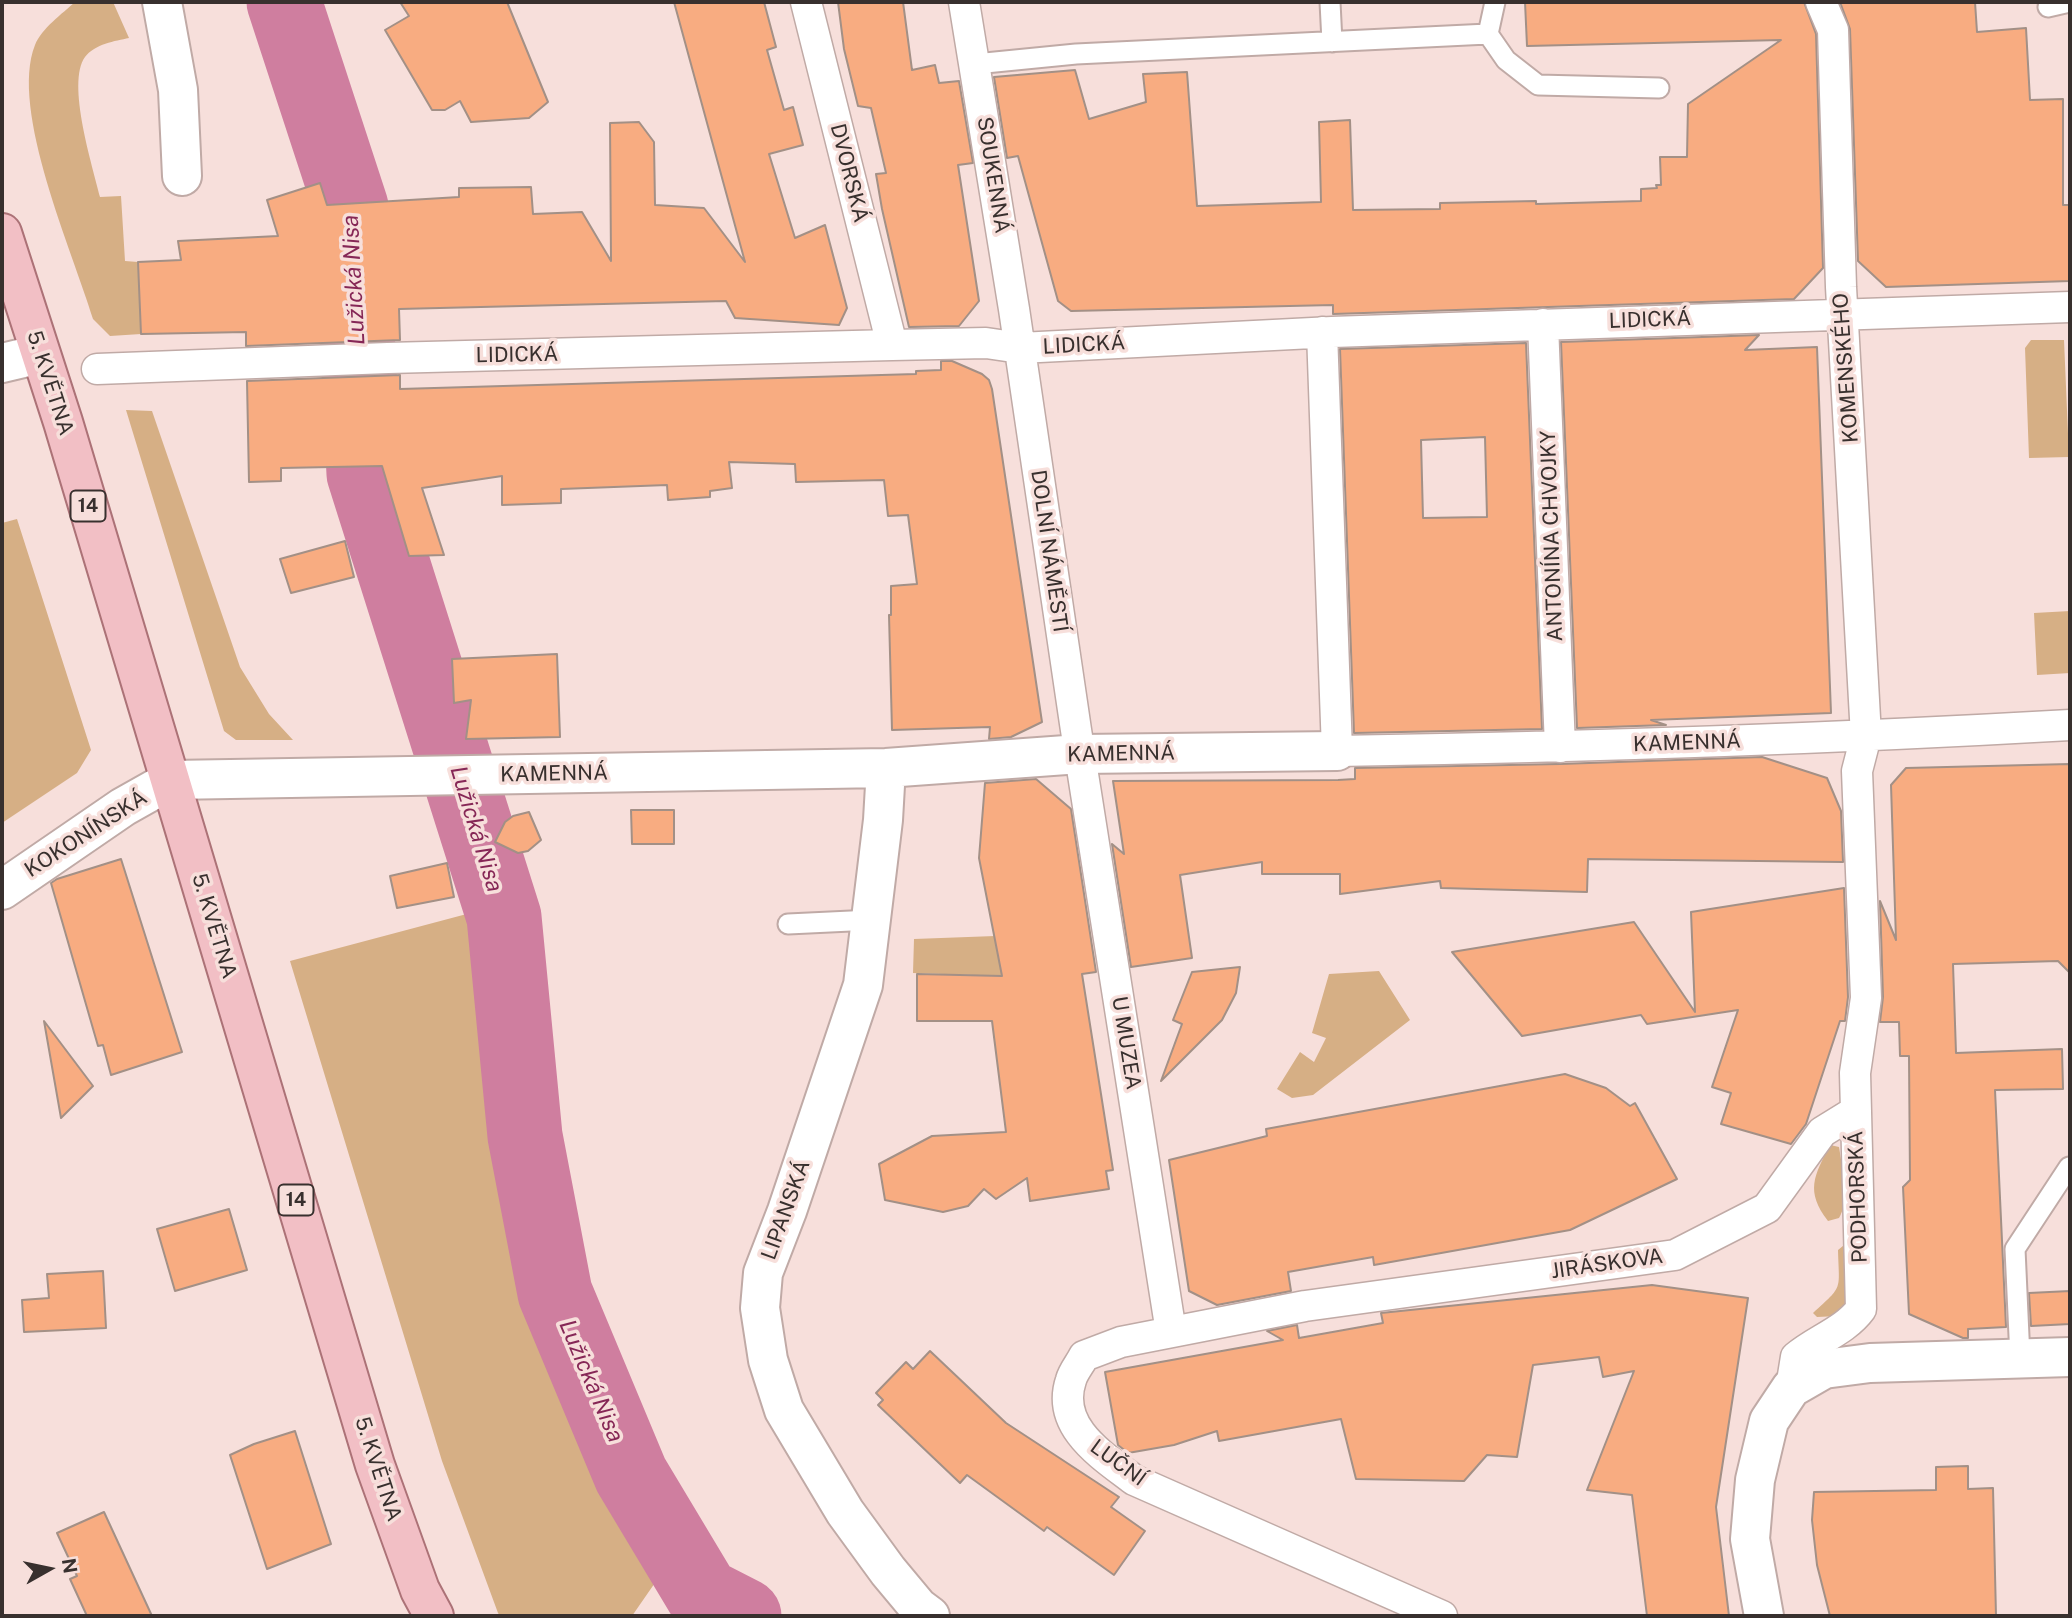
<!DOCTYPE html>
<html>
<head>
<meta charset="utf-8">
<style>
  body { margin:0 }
  #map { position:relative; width:2072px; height:1618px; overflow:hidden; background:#f7dfdb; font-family:"Public Sans",sans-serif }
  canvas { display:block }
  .frame { position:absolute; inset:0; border:4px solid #38302e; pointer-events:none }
  .north { position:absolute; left:14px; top:1534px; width:70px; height:70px; -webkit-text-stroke:5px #f7dfdb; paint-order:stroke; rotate:81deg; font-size:19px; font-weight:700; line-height:28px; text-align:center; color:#38302e }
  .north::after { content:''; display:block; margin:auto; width:24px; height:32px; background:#38302e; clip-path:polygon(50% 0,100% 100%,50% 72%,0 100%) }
</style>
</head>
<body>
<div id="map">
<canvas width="2072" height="1618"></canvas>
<div class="frame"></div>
<div class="north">N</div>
</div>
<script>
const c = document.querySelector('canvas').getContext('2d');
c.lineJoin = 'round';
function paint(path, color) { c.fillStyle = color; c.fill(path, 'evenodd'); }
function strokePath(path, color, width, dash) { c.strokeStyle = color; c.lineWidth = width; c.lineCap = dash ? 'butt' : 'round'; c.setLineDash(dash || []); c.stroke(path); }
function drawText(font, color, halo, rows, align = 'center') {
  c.font = font + ' "Public Sans",sans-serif'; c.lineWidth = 7; c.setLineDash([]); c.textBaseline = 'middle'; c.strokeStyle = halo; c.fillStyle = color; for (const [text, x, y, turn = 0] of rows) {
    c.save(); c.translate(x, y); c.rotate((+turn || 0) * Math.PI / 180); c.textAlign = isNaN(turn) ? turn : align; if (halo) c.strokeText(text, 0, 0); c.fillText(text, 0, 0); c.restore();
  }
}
paint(new Path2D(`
  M 75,2 L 113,2 L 129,38 C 115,41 95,44 85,57 C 66,83 93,167 100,197 L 121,196 L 125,261 L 138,262 L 141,334 L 110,336 L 93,319 C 73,252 9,110 35,45 C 42,28 62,14 75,2 Z
  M 2031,340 L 2064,340 L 2069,457 L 2029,458 L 2025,348 Z
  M 126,410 L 152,411 L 240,667 L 269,714 L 293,740 L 236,740 L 224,731 Z
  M 17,519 L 91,750 L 77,773 L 2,823 L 2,523 Z
  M 2070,611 L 2070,673 L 2037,675 L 2034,613 Z
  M 478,911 L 521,1281 L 659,1577 L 632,1616 L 500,1616 L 498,1613 L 442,1461 L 290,961 Z
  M 995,936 L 1005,976 L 913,973 L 914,939 Z
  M 1379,971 L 1410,1020 L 1313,1095 L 1292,1098 L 1277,1089 L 1300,1052 L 1314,1062 L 1326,1038 L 1312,1033 L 1329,974 Z
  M 1830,1145 L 1839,1147 C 1842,1165 1849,1204 1839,1218 L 1828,1221 C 1805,1191 1814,1176 1830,1145 Z
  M 1849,1241 L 1855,1294 L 1838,1316 L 1817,1317 L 1813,1313 C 1844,1285 1839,1291 1838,1250 Z`), '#d6af85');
strokePath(new Path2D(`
  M 284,2 L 351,207 L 364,474 L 504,917 L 525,1136 L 555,1293 L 631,1475 L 703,1595 L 744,1616`), '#cf7e9f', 75);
const building = new Path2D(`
  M 400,2 L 507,2 L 548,102 L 529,118 L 471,122 L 460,101 L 445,110 L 432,110 L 385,30 L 409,16 Z
  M 674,2 L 764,2 L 776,47 L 767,50 L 784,110 L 793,107 L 803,145 L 769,154 L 795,238 L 825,225 L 847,308 L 839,325 L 735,318 L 726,301 L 399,309 L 400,340 L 246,346 L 246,332 L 141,334 L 138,262 L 181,260 L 178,241 L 278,236 L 267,200 L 320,183 L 327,205 L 459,197 L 459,188 L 531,187 L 533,214 L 582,212 L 611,261 L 610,123 L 639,122 L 654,142 L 655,205 L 704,208 L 745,262 Z
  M 838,2 L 903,2 L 912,70 L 935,65 L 939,83 L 959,81 L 973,163 L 958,165 L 979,301 L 959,326 L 909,327 L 882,209 L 876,174 L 886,173 L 871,108 L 858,106 L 844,49 Z
  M 1525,2 L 1804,2 L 1816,34 L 1823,268 L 1794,299 L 1333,314 L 1333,305 L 1071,311 L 1058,301 L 1018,156 L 1007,158 L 994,77 L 1075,70 L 1089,119 L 1146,102 L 1143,74 L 1187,72 L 1197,206 L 1321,202 L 1319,122 L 1350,120 L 1353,210 L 1440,209 L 1440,203 L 1536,201 L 1536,204 L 1641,201 L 1641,189 L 1657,188 L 1656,185 L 1661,185 L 1660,157 L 1687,157 L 1688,104 L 1781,40 L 1527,46 Z
  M 1840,2 L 1975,2 L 1977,32 L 2026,28 L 2030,100 L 2063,99 L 2063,205 L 2070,205 L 2070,281 L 1886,287 L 1858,261 L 1850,29 Z
  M 1759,335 L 1745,350 L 1817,347 L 1831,713 L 1651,720 L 1666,725 L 1577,728 L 1561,342 Z
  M 1526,343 L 1542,729 L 1354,733 L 1340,349 ZM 1485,437 L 1487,517 L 1423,518 L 1421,440 Z
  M 941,361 L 952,361 L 982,374 L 989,380 L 992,389 L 1042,722 L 1011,737 L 989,739 L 990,727 L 892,730 L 889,615 L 891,615 L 891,586 L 917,584 L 908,515 L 888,516 L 884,480 L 796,482 L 795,464 L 729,462 L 732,488 L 710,491 L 710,497 L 668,500 L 667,485 L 561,489 L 561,503 L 502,505 L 502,476 L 422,488 L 444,555 L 409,556 L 382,466 L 281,468 L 281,481 L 249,482 L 247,381 L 400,375 L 400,389 L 916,374 L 916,371 L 941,370 Z
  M 345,541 L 354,577 L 291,593 L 280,559 Z
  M 557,654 L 560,737 L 466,739 L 471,700 L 454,703 L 452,659 Z
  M 1762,757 L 1827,778 L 1841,811 L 1843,862 L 1588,859 L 1587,892 L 1441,888 L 1440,881 L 1340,894 L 1340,874 L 1262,874 L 1262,862 L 1180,875 L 1192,958 L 1131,967 L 1112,844 L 1124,854 L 1113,781 L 1338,780 L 1355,779 L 1355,768 L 1560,764 Z
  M 2070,764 L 2070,973 L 2058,961 L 1953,964 L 1956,1053 L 2062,1049 L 2063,1089 L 1995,1090 L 2006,1327 L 1968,1329 L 1968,1338 L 1963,1338 L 1909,1314 L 1903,1187 L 1910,1180 L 1909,1056 L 1900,1056 L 1899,1022 L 1880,1022 L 1883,997 L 1880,901 L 1896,940 L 1891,785 L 1906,768 Z
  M 1036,779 L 1071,809 L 1096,972 L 1082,974 L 1113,1170 L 1106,1171 L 1109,1189 L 1030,1201 L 1027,1178 L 996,1199 L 984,1189 L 968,1206 L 943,1212 L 885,1200 L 879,1164 L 932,1136 L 1006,1132 L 992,1021 L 917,1021 L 917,974 L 1002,976 L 979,858 L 985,783 Z
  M 631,810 L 674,810 L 674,844 L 632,844 Z
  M 529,812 L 541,840 L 528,851 L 518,853 L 495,842 L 505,822 L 513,816 Z
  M 121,859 L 182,1052 L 111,1075 L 103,1045 L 98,1046 L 51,883 L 57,879 Z
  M 447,863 L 454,897 L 397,908 L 390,876 Z
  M 1844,888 L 1848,997 L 1845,1021 L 1840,1021 L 1806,1124 L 1791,1144 L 1721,1124 L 1731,1093 L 1712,1087 L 1738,1010 L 1647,1024 L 1641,1015 L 1522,1036 L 1452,952 L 1634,922 L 1695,1012 L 1691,912 Z
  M 1240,967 L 1236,993 L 1222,1020 L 1161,1081 L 1182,1024 L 1173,1020 L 1192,972 Z
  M 44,1021 L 93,1086 L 61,1118 Z
  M 1565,1074 L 1606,1088 L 1630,1106 L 1635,1103 L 1677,1179 L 1570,1230 L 1374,1265 L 1373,1257 L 1288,1272 L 1291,1291 L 1217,1305 L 1189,1291 L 1169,1160 L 1267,1136 L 1266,1129 Z
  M 229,1209 L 247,1270 L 175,1291 L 157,1229 Z
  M 103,1271 L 106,1328 L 24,1332 L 22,1300 L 49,1298 L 47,1274 Z
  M 1652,1285 L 1748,1298 L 1716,1507 L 1729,1616 L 1647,1616 L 1632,1495 L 1587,1490 L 1634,1371 L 1603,1377 L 1599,1357 L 1533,1365 L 1517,1457 L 1487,1455 L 1464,1481 L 1356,1479 L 1341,1419 L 1219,1441 L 1217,1431 L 1174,1445 L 1128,1453 L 1118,1445 L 1105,1372 L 1283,1340 L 1267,1331 L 1297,1325 L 1299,1338 L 1383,1323 L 1381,1313 Z
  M 2070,1291 L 2070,1324 L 2031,1326 L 2029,1293 Z
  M 930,1351 L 1006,1423 L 1119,1497 L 1111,1507 L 1145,1531 L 1114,1575 L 1047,1527 L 1044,1531 L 967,1475 L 960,1483 L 878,1405 L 883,1400 L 876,1393 L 906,1362 L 913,1369 Z
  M 295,1431 L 331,1544 L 267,1569 L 230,1455 L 254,1444 Z
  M 1968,1466 L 1968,1489 L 1993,1488 L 1996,1616 L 1830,1616 L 1817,1565 L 1812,1520 L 1814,1492 L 1936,1490 L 1936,1467 Z
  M 104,1512 L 152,1616 L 87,1616 L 70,1579 L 77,1576 L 57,1533 Z`);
paint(building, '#f8ac81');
strokePath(building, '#a39086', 2);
const service = new Path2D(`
  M 1330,2 L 1332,42
  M 1495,2 L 1488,34 L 1506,60 L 1538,85 L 1659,88
  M 2048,7 L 2070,2
  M 975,64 L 1076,54 L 1488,34
  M 788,924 L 872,920
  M 2020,1358 L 2015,1249 L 2069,1167`);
const pedestrian = new Path2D(`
  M 806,2 L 892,345
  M 964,2 L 1014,309 L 1076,730 L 1171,1332
  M 1543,324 L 1560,747
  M 1322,332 L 1337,751 C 1582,747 1826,739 2070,725
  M 97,369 L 388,358 L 892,345 L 986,343 L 1020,348 L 1332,332 L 2070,307
  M 1791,1388 L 1796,1357 C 1816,1340 1845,1331 1861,1309 L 1855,1073 L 1866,998 L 1857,771 L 1866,736 L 1841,287 L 1833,30 L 1821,2
  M 1442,1616 L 1134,1480 C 1103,1456 1055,1427 1071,1380 C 1073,1372 1080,1364 1084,1356 L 1121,1342 L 1305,1306 L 1675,1255 L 1767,1208 L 1822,1132 L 1856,1111`);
const minor = new Path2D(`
  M 162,2 L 178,90 L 182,176
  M 2,363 L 40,354
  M 886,768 L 883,820 L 863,985 L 787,1211 L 763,1273 L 760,1308 L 768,1360 L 784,1410 L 845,1512 L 888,1571 L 918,1607 L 930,1616
  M 2,890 L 123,807 L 171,780 L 886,768 L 1080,754 L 1337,751
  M 1764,1616 L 1750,1539 L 1755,1480 L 1769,1421 L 1791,1388 L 1824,1369 L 1870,1363 L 2070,1357`);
const primary = new Path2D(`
  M 2,233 L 63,422 L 375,1465 L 420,1590 L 434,1616`);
strokePath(service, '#c0aaa6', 23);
strokePath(pedestrian, '#c0aaa6', 33);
strokePath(minor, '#c0aaa6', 42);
strokePath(primary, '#ac7277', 42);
strokePath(service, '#fff', 19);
strokePath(pedestrian, '#fff', 30);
strokePath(minor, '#fff', 38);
strokePath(primary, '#f2bfc5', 38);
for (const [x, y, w] of [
  [88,506,35],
  [296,1200,35]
]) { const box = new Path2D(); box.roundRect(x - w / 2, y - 15.5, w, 31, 5); c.fillStyle = '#f7dfdb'; c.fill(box); strokePath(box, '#38302e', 2); }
drawText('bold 19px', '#38302e', null, [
  ["14",88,506],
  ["14",296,1200]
]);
drawText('21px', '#38302e', '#f7dfdb', [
  ["DVORSKÁ",849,173,76],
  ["SOUKENNÁ",993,175,81],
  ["LIDICKÁ",1650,320,-2],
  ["LIDICKÁ",1084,345,-3],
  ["LIDICKÁ",517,355,-1],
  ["KOMENSKÉHO",1846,368,-94],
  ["5. KVĚTNA",50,383,72],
  ["ANTONÍNA CHVOJKY",1552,536,-92],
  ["DOLNÍ NÁMĚSTÍ",1049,551,82],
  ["KAMENNÁ",1687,743,-2],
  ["KAMENNÁ",1121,754,-1],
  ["KAMENNÁ",554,774,-1],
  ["KOKONÍNSKÁ",86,834,-33],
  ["5. KVĚTNA",214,926,73],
  ["U MUZEA",1126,1043,81],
  ["PODHORSKÁ",1858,1197,-92],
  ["LIPANSKÁ",786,1210,-70],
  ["JIRÁSKOVA",1607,1264,-8],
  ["LUČNÍ",1118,1463,36],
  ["5. KVĚTNA",378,1469,72]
]);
drawText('italic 23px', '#862756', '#f7dfdb', [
  ["Lužická Nisa",354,280,-93],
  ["Lužická Nisa",476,829,73],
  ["Lužická Nisa",591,1381,67]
]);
</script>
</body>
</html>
